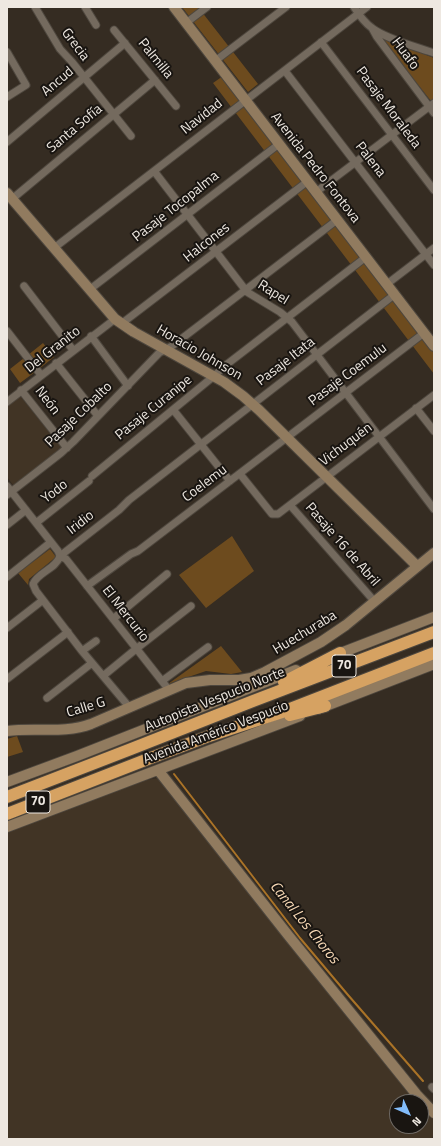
<!DOCTYPE html>
<html>
<head>
<meta charset="utf-8">
<style>
  body { margin:0 }
  #map { position:relative; width:441px; height:1146px; overflow:hidden; background:#352c22; font-family:"Titillium Web",sans-serif }
  canvas { display:block }
  .frame { position:absolute; inset:0; border:8px solid #eee8e1; pointer-events:none }
  .north { position:absolute; left:389px; top:1094px; width:40px; height:40px; box-sizing:border-box; background:#191511; border:1px solid #6e6964; border-radius:50%; rotate:135deg; font-size:11px; font-weight:700; line-height:16px; text-align:center; color:#eee8e1 }
  .north::after { content:''; display:block; margin:auto; width:14px; height:18px; background:#82bcfa; clip-path:polygon(50% 0,100% 100%,50% 72%,0 100%) }
</style>
</head>
<body>
<div id="map">
<canvas width="441" height="1146"></canvas>
<div class="frame"></div>
<div class="north">N</div>
</div>
<script>
const c = document.querySelector('canvas').getContext('2d');
c.lineJoin = 'round';
function paint(path, color) { c.fillStyle = color; c.fill(path, 'evenodd'); }
function strokePath(path, color, width, dash) { c.strokeStyle = color; c.lineWidth = width; c.lineCap = dash ? 'butt' : 'round'; c.setLineDash(dash || []); c.stroke(path); }
function drawText(font, color, halo, rows, align = 'center') {
  c.font = font + ' "Titillium Web",sans-serif'; c.lineWidth = 4; c.setLineDash([]); c.textBaseline = 'middle'; c.strokeStyle = halo; c.fillStyle = color; for (const [text, x, y, turn = 0] of rows) {
    c.save(); c.translate(x, y); c.rotate((+turn || 0) * Math.PI / 180); c.textAlign = isNaN(turn) ? turn : align; if (halo) c.strokeText(text, 0, 0); c.fillText(text, 0, 0); c.restore();
  }
}
paint(new Path2D(`
  M 20,396 L 62,448 L 13,485 L 7,477 L 7,407 Z
  M 159,778 L 408,1078 L 434,1103 L 434,1135 L 431,1139 L 7,1139 L 7,832 L 132,782 ZM 397,1102 L 421,1102 L 421,1126 L 397,1126 Z`), '#413425');
paint(new Path2D(`
  M 182,7 L 198,7 L 258,84 L 248,92 Z
  M 380,37 L 434,58 L 434,98 L 431,101 Z
  M 223,76 L 434,352 L 434,374 L 213,83 Z
  M 43,343 L 54,357 L 39,369 L 28,355 Z
  M 24,358 L 35,372 L 20,383 L 10,369 Z
  M 232,536 L 254,571 L 206,608 L 179,575 Z
  M 50,549 L 56,557 L 29,579 L 28,585 L 18,573 Z
  M 221,646 L 242,672 L 231,674 L 206,671 L 168,684 Z
  M 17,736 L 23,752 L 7,757 L 7,739 Z`), '#6d4b1e');
strokePath(new Path2D(`
  M 174,774 L 300,938 L 348,995 L 423,1081`), '#aa7327', 2);
const street = new Path2D(`
  M 35,7 L 60,49 L 72,62 L 131,136
  M 85,7 L 96,25
  M 354,7 C 359,15 365,23 372,28 C 386,39 417,47 434,53
  M 186,23 L 207,7
  M 372,28 L 377,37 L 434,113
  M 114,30 L 176,106
  M 321,42 L 434,190
  M 7,52 L 26,85 L 7,97
  M 215,61 L 286,7
  M 285,71 L 434,265
  M 7,142 L 125,43
  M 154,171 L 247,292 L 280,312 L 292,322 L 434,509
  M 316,192 L 434,103
  M 12,199 L 155,80
  M 54,248 L 367,7
  M 387,284 L 434,248
  M 24,286 L 73,350
  M 89,290 L 279,144
  M 121,324 L 308,181
  M 7,331 L 41,375
  M 91,336 L 128,386
  M 56,363 L 98,416
  M 21,390 L 67,448
  M 7,402 L 115,319
  M 416,408 L 434,431
  M 174,409 L 175,412 L 230,481
  M 240,474 L 272,514 L 278,514 L 434,395
  M 92,476 L 214,376 L 226,365 L 366,257
  M 7,486 L 58,551 L 60,556 L 66,559 L 169,690
  M 7,495 L 61,453 L 73,442 L 159,353 L 172,346 L 337,220
  M 290,505 L 375,602
  M 36,523 L 89,481
  M 7,525 L 26,510
  M 7,577 L 51,542
  M 87,586 L 131,554 L 138,551 L 424,333
  M 113,619 L 167,574
  M 7,628 L 43,600
  M 82,651 L 96,641
  M 103,676 L 136,649 L 191,606
  M 7,679 L 68,632
  M 162,681 L 208,647
  M 47,698 L 92,663
  M 130,708 L 82,651 L 36,591 L 33,584 C 38,572 56,569 60,556 L 119,510 L 129,500 L 394,295
  M 432,1087 L 434,1089`);
const secondary = new Path2D(`
  M 174,7 L 434,346
  M 7,193 L 115,319 L 134,332 L 224,382 L 243,396 L 259,410 L 417,566
  M 333,656 L 434,617
  M 318,709 L 434,664
  M 7,731 C 35,727 64,734 91,724 L 186,683 L 210,680 L 239,680 L 251,678 L 265,672 L 321,642 L 346,625 L 434,553
  M 158,770 L 288,935 L 417,1095 L 434,1113
  M 7,782 L 77,756 L 296,670
  M 7,827 L 300,716`);
const highway = new Path2D(`
  M 284,682 L 340,653
  M 290,715 L 325,706
  M 7,797 L 131,749 L 253,701 L 434,632
  M 7,814 L 148,759 L 209,736 L 282,712 L 434,653`);
strokePath(street, '#4e473e', 9);
strokePath(secondary, '#4e473e', 12);
strokePath(highway, '#4e473e', 14);
strokePath(street, '#746a5e', 7);
strokePath(secondary, '#917b5f', 10);
strokePath(highway, '#d6a262', 12);
for (const [x, y, w] of [
  [344,666,24],
  [38,802,24]
]) { const box = new Path2D(); box.roundRect(x - w / 2, y - 11, w, 22, 3); c.fillStyle = '#191511'; c.fill(box); strokePath(box, '#eee8e1', 1); }
drawText('bold 13px', '#eee8e1', null, [
  ["70",344,666],
  ["70",38,802]
]);
drawText('14px', '#eee8e1', '#191511', [
  ["Grecia",75,45,53],
  ["Huafo",405,54,53],
  ["Palmilla",155,59,51],
  ["Ancud",58,82,-40],
  ["Pasaje Moraleda",388,108,53],
  ["Navidad",202,117,-38],
  ["Santa Sofía",75,129,-40],
  ["Palena",370,160,52],
  ["Avenida Pedro Fontova",315,168,52],
  ["Pasaje Tocopalma",176,207,-38],
  ["Halcones",207,243,-38],
  ["Rapel",273,293,32],
  ["Del Granito",53,350,-38],
  ["Horacio Johnson",199,353,30],
  ["Pasaje Itata",286,362,-38],
  ["Pasaje Coemulu",348,375,-37],
  ["Neón",47,401,52],
  ["Pasaje Curanipe",154,408,-39],
  ["Pasaje Cobalto",79,415,-44],
  ["Vichuquén",346,445,-37],
  ["Coelemu",205,484,-37],
  ["Yodo",55,492,-38],
  ["Iridio",81,523,-38],
  ["Pasaje 16 de Abril",342,545,49],
  ["El Mercurio",125,614,52],
  ["Huechuraba",305,633,-31],
  ["Autopista Vespucio Norte",215,700,-22],
  ["Calle G",86,708,-17],
  ["Avenida Américo Vespucio",216,733,-21]
]);
drawText('italic 15px', '#f9dab7', '#191511', [
  ["Canal Los Choros",304,923,51]
]);
</script>
</body>
</html>
